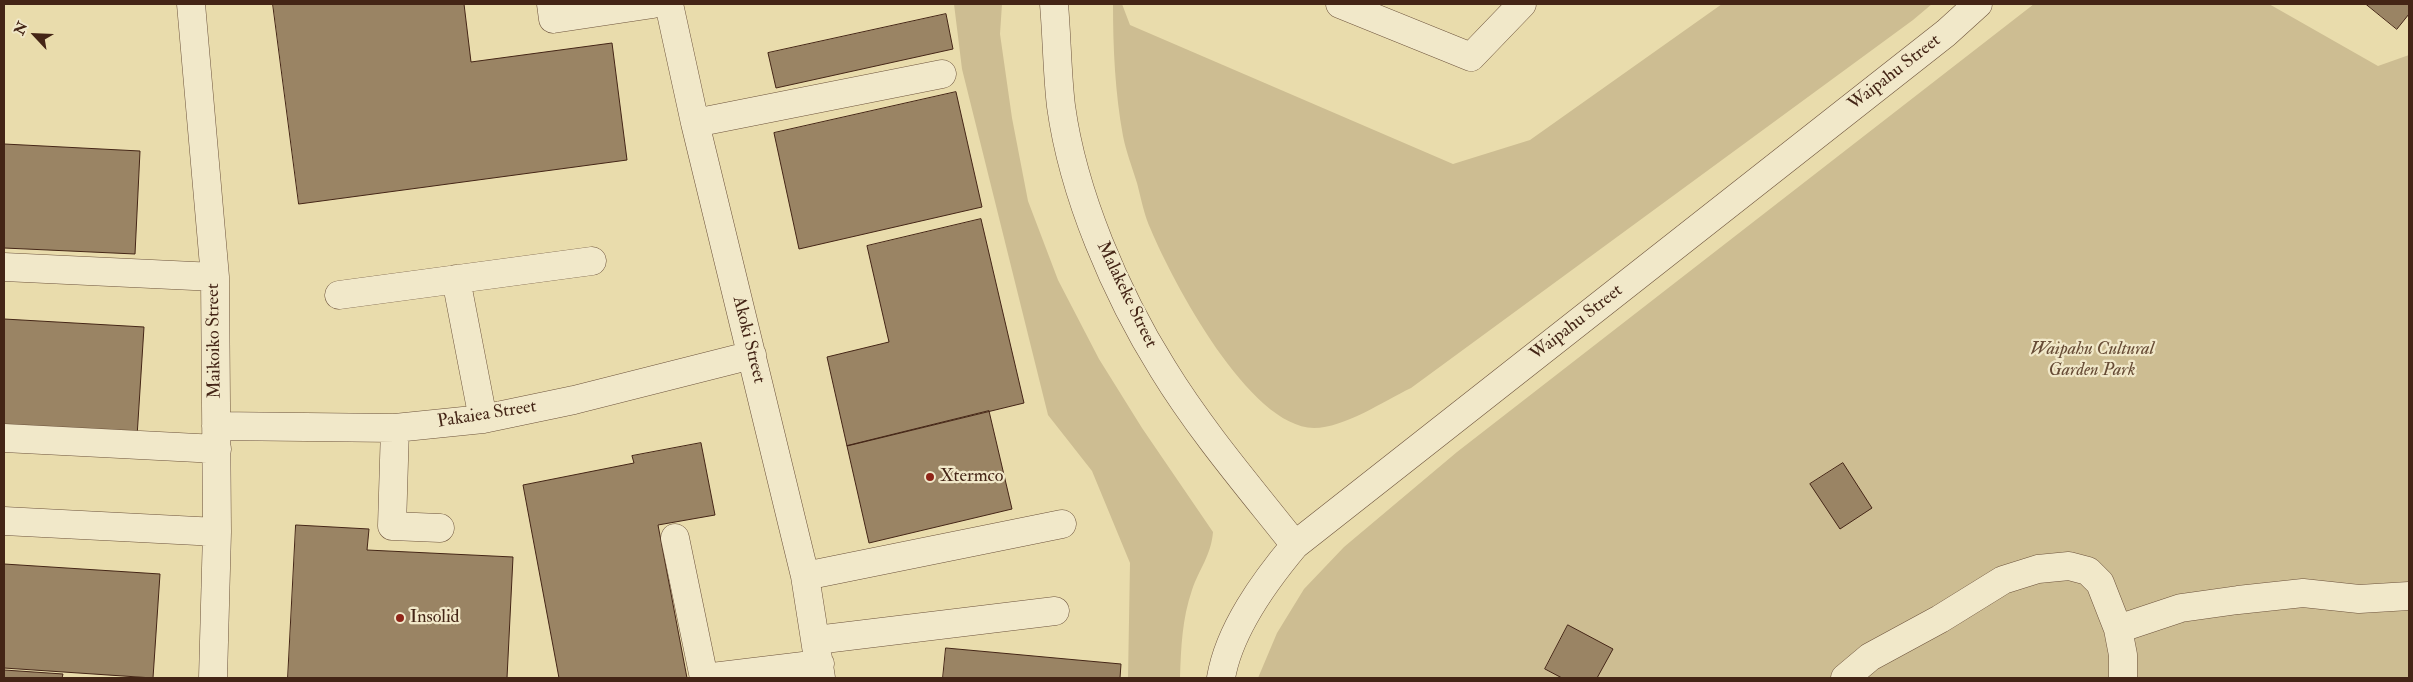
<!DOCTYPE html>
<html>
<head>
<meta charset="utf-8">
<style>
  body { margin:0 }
  #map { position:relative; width:2413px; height:682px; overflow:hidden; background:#e9dcac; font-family:"IM FELL Double Pica",serif }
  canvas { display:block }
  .frame { position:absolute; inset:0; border:5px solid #442516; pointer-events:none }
  .north { position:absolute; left:10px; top:10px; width:50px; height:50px; -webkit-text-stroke:4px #f1e8c9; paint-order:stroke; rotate:295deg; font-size:14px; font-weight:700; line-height:20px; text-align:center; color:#442516 }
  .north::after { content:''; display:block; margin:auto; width:18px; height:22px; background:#442516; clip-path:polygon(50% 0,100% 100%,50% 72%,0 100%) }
</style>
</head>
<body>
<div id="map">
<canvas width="2413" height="682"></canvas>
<div class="frame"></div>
<div class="north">N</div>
</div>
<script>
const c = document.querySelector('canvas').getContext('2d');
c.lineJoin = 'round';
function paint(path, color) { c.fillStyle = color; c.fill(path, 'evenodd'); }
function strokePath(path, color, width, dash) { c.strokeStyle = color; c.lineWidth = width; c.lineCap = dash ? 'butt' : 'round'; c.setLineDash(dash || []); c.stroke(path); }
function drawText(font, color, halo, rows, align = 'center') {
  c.font = font + ' "IM FELL Double Pica",serif'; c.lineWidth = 4.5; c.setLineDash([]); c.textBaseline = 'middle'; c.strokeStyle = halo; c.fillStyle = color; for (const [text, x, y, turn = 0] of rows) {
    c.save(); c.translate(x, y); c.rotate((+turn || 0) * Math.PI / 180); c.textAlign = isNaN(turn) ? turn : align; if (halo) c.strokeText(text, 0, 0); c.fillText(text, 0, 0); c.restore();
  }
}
paint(new Path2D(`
  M 954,4 L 1002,4 L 1000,34 L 1012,118 L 1028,201 L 1058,280 L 1099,359 L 1142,428 L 1213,532 C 1211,556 1199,569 1192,590 C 1182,619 1181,648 1180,678 L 1128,678 L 1130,563 L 1092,471 L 1048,415 L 962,69 Z
  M 1113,4 L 1122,4 L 1130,25 L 1453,164 L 1530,140 L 1722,4 L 1932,4 L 1913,20 L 1411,388 C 1384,401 1344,428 1314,428 C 1249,427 1173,282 1151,230 C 1144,215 1141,198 1137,183 C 1132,167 1126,151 1123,136 C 1115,92 1113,48 1113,4 Z
  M 2034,4 L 2269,4 L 2378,66 L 2409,55 L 2409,678 L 1258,678 L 1277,633 L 1304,589 L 1344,547 L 1457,452 Z`), '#cdbd92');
const building = new Path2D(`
  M 273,4 L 464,4 L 471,62 L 612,43 L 627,160 L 299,204 Z
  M 2366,4 L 2409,4 L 2409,14 L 2397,29 Z
  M 946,14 L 953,49 L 776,88 L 768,53 Z
  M 956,92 L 982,207 L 799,249 L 774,133 Z
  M 4,144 L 140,151 L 135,254 L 4,248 Z
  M 981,219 L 1024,403 L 847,446 L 827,357 L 889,342 L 867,246 Z
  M 4,319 L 144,327 L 137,437 L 4,430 Z
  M 989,411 L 1012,509 L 869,543 L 847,446 Z
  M 701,443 L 715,515 L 658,525 L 687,678 L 559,678 L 523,485 L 634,463 L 632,456 Z
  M 1843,463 L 1872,508 L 1840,529 L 1810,484 Z
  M 296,525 L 369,529 L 367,550 L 513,557 L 507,678 L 288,678 Z
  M 4,564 L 160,574 L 153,678 L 4,668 Z
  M 1568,625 L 1613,649 L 1597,678 L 1562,678 L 1545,669 Z
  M 946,648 L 1121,664 L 1120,678 L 943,678 Z
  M 4,670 L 63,674 L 62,678 L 4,678 Z`);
paint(building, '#9a8464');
strokePath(building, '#442516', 1);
const minor = new Path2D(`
  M 191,4 L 215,277 L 217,532 L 213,678
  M 551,4 L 553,19 L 653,4
  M 669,4 L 695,123 L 805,576 L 821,678
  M 1054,4 C 1057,38 1057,72 1061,106 C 1073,194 1116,294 1163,369 C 1201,431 1250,488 1295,545
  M 1340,4 L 1471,57 L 1522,4
  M 695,123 L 942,74
  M 4,267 L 215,277
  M 456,279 L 483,419
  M 339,295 L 592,261
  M 216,426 L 395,428 L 483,419 L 574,400 L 752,355
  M 395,428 L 392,526 L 440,528
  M 4,438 L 217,449
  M 4,521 L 217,532
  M 675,538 L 704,678 L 820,664
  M 805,576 L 1062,524
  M 2118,629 L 2181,608 L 2238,600 L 2303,593 L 2359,599 L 2409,596
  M 816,640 L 1055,611
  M 1221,678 C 1229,630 1264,582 1295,545 L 1946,33 L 1978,4
  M 1845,678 L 1870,657 L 1940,619 L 2003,580 L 2038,569 L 2069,566 L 2088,571 L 2100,583 L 2118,629 L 2123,655 L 2123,678`);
strokePath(minor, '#6d533c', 29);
strokePath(minor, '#f1e8c9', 28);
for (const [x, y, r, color] of [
  [930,477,5,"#8f2418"],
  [400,618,5,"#8f2418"]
]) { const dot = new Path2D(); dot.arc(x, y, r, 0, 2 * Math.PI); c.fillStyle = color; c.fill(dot); strokePath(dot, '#f1e8c9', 2); }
drawText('18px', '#442516', '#f1e8c9', [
  ["Waipahu Street",1895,73,-38],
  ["Malakeke Street",1126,295,64],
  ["Waipahu Street",1577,323,-38],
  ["Akoki Street",748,340,76],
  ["Maikoiko Street",215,341,-91],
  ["Pakaiea Street",487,415,-9]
]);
drawText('italic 18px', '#664b35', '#f1e8c9', [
  ["Waipahu Cultural",2092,350],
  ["Garden Park",2092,371]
]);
drawText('18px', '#442516', '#f1e8c9', [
  ["Xtermco",940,477],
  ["Insolid",410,618]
], 'left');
</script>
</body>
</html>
